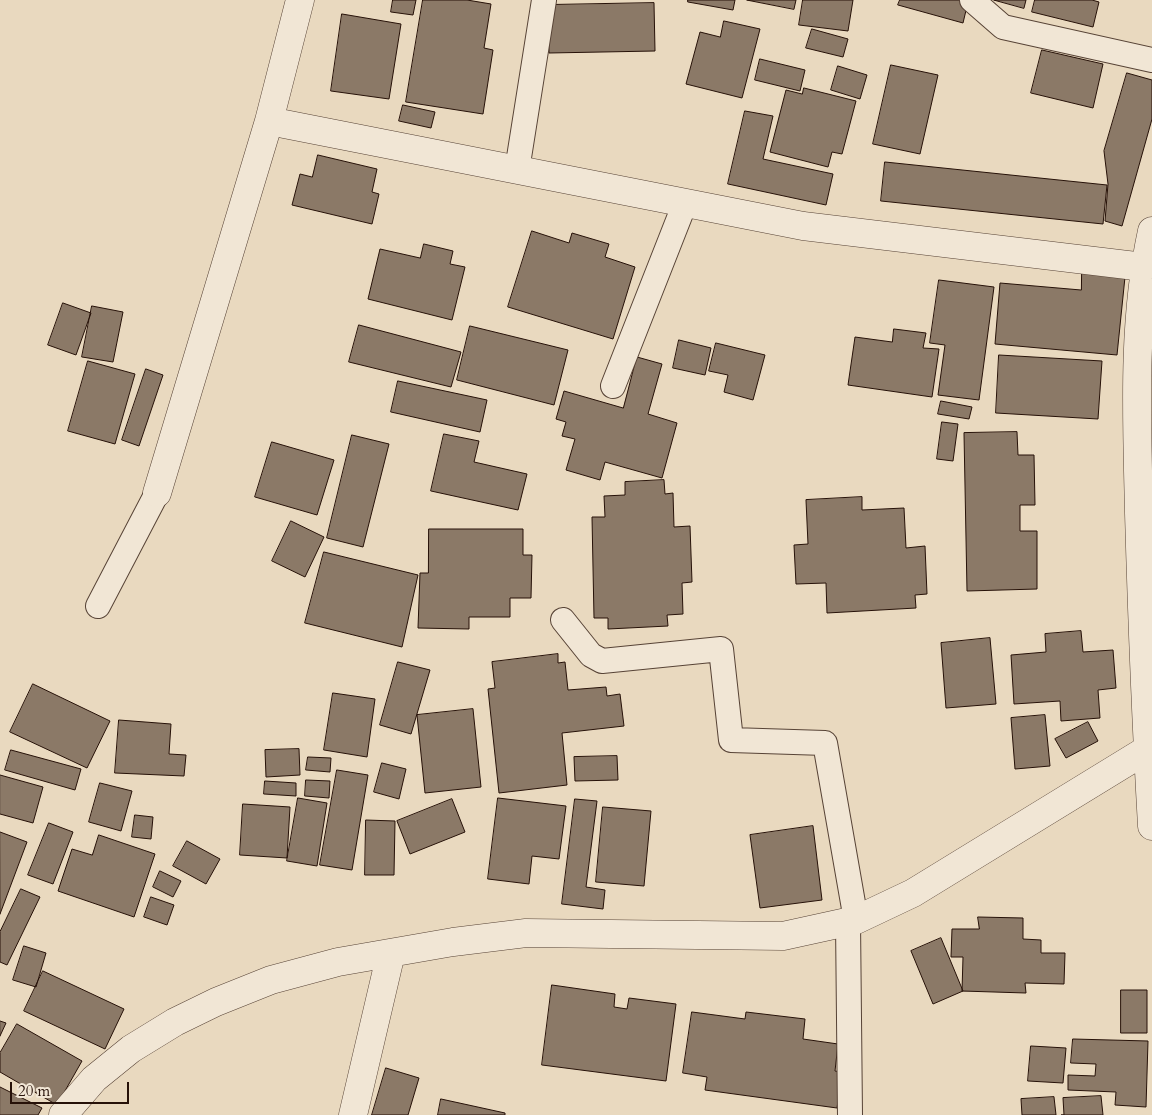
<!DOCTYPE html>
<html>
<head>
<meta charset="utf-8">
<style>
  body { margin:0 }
  #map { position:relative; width:1152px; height:1115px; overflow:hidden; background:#e9d9bf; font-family:Cardo,serif }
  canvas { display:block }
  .scale { position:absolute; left:10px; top:1082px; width:119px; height:22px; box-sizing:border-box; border:2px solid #261108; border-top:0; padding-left:6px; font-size:15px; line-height:18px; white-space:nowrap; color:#261108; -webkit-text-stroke:4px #f1e6d5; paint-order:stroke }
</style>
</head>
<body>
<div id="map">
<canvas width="1152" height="1115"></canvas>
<div class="scale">20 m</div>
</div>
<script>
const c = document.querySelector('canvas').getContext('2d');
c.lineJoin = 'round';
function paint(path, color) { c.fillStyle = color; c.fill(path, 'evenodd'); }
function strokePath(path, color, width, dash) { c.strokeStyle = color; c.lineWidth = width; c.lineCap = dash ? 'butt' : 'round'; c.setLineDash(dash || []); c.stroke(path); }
const building = new Path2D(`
  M 393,0 L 416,0 L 413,15 L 391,12 Z
  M 423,0 L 467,0 L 491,4 L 484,48 L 493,50 L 483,114 L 406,102 Z
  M 688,0 L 735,0 L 733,10 L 688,2 Z
  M 747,0 L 796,0 L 794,9 Z
  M 803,0 L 853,0 L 848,31 L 799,25 Z
  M 900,0 L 960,0 L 968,2 L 963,23 L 898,5 Z
  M 994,0 L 1026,0 L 1024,8 Z
  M 1035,0 L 1092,0 L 1099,2 L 1093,27 L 1032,12 Z
  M 654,3 L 655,51 L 549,53 L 547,5 Z
  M 342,14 L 401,24 L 389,99 L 331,91 Z
  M 724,21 L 760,29 L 742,98 L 686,84 L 700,32 L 720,37 Z
  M 812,29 L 848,39 L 843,57 L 806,48 Z
  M 1042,50 L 1103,64 L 1093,108 L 1031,93 Z
  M 760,59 L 805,70 L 800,91 L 755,80 Z
  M 891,65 L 938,75 L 920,154 L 873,144 Z
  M 838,66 L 867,75 L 860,99 L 831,90 Z
  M 1127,73 L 1152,80 L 1152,119 L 1122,226 L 1105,221 L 1108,184 L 1104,151 Z
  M 804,88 L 856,101 L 842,154 L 832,152 L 828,167 L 770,152 L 786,90 L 802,94 Z
  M 403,105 L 435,112 L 431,128 L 399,121 Z
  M 745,111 L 773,116 L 763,159 L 833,174 L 826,205 L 728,184 Z
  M 318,155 L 377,169 L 372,192 L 379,194 L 372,224 L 292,205 L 300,174 L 312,177 Z
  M 885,162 L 1107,185 L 1103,224 L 881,201 Z
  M 532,231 L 569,243 L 572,233 L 609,244 L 605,257 L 635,267 L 613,339 L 508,307 Z
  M 424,244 L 453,251 L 450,264 L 465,267 L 452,320 L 368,299 L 380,249 L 420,258 Z
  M 1082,273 L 1125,277 L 1117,355 L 995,344 L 1000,283 L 1081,290 Z
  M 939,280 L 994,287 L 979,400 L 938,395 L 945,345 L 930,343 Z
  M 63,303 L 91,313 L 76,355 L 48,345 Z
  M 92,306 L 123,312 L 113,362 L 82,357 Z
  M 359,325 L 461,352 L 451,387 L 349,362 Z
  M 470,326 L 568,350 L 554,405 L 457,380 Z
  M 894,329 L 926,333 L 923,348 L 939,349 L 932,397 L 848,385 L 855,337 L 892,342 Z
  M 679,340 L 711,348 L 705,375 L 673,368 Z
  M 716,343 L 765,355 L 753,400 L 724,392 L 728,375 L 709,371 Z
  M 999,355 L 1102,361 L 1098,419 L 996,413 Z
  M 637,357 L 662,364 L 648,414 L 677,423 L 662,478 L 605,462 L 600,480 L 566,470 L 575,439 L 562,436 L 566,422 L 556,419 L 564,391 L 623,408 Z
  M 88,361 L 135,374 L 115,444 L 68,431 Z
  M 146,369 L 163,375 L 139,446 L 122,440 Z
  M 398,381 L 487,400 L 480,432 L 391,412 Z
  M 941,401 L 972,407 L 969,419 L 938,414 Z
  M 942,422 L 958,424 L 953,461 L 937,459 Z
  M 1017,432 L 1018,455 L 1034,455 L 1035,505 L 1020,505 L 1020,531 L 1037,531 L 1037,589 L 967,591 L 964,433 Z
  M 444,434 L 479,441 L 474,462 L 527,474 L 518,510 L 431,491 Z
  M 352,435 L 389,444 L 363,547 L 327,538 Z
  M 272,442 L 334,460 L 317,515 L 255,497 Z
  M 664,480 L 665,494 L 673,493 L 674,527 L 690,526 L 692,582 L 682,583 L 683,614 L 667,615 L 668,626 L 608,629 L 608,618 L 594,618 L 592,517 L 605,517 L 604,496 L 625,495 L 625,482 Z
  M 862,497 L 862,510 L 904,508 L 906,548 L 925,546 L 927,594 L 915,595 L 916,608 L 827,613 L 826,583 L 796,584 L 794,545 L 808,544 L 806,500 Z
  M 291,521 L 324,537 L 305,577 L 272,561 Z
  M 429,529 L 523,529 L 523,555 L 532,555 L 531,598 L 510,598 L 510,617 L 469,617 L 469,629 L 418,628 L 420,573 L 428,573 Z
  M 324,552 L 418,575 L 402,647 L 305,623 Z
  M 1081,631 L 1083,652 L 1113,650 L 1116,688 L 1098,690 L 1100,718 L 1061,721 L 1060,701 L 1014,704 L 1011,655 L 1046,652 L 1045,634 Z
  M 990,638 L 996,704 L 946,708 L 941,643 Z
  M 558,654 L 558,663 L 565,662 L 568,690 L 606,687 L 607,696 L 620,694 L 624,726 L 562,733 L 567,785 L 499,793 L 488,689 L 495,688 L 492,662 Z
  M 398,662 L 430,670 L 411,734 L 380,725 Z
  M 33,684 L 110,721 L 87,768 L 10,732 Z
  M 333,693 L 375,699 L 367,757 L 324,750 Z
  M 473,709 L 481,787 L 425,793 L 417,715 Z
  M 1045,715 L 1050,766 L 1015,769 L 1011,718 Z
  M 119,720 L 171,724 L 169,754 L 186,755 L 184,776 L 115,773 Z
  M 1088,722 L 1098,741 L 1066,758 L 1055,739 Z
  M 299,749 L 300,775 L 266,777 L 265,750 Z
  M 11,750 L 81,769 L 75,790 L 5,770 Z
  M 617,756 L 618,780 L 575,781 L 574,757 Z
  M 308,757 L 331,758 L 330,772 L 306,770 Z
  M 382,763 L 406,769 L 399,799 L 374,792 Z
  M 337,770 L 368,775 L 352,870 L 320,865 Z
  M 0,775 L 43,787 L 33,823 L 0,814 Z
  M 306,780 L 330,781 L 329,798 L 305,796 Z
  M 265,781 L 296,783 L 296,796 L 264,794 Z
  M 100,783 L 132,791 L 121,831 L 89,822 Z
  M 298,798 L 327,803 L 317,866 L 287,861 Z
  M 498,798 L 566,806 L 559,859 L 532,856 L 529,884 L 488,879 Z
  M 452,799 L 465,832 L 410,854 L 397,821 Z
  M 575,799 L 597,801 L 586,887 L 605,890 L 603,909 L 562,904 Z
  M 243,804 L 290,807 L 287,858 L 240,855 Z
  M 603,807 L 651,811 L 644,886 L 596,882 Z
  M 135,815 L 153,817 L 151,839 L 132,837 Z
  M 366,820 L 395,821 L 394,875 L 365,875 Z
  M 49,823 L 73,832 L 53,884 L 28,875 Z
  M 813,826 L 822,900 L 760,908 L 750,835 Z
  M 0,832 L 27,842 L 0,914 Z
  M 99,835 L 155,854 L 134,917 L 58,891 L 72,849 L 92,855 Z
  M 187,841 L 220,859 L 206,884 L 173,866 Z
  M 160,871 L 181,881 L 173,897 L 153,887 Z
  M 21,889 L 40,897 L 7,965 L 0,962 L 0,932 Z
  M 151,897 L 174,905 L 167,925 L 144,917 Z
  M 978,917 L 1023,918 L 1023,939 L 1041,940 L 1041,953 L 1065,953 L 1064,984 L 1025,983 L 1026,993 L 962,991 L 963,957 L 951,957 L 952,929 L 979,929 Z
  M 941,938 L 963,991 L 933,1004 L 911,951 Z
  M 24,946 L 46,953 L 36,987 L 13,980 Z
  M 43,971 L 124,1009 L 105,1049 L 24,1011 Z
  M 552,985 L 615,994 L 614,1007 L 627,1009 L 629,998 L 676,1004 L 666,1081 L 542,1065 Z
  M 1121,990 L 1147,990 L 1147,1033 L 1121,1033 Z
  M 692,1012 L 745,1019 L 746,1012 L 805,1019 L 803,1039 L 838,1044 L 835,1071 L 842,1072 L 837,1108 L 705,1090 L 707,1077 L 683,1073 Z
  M 0,1021 L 6,1023 L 0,1036 Z
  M 17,1024 L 82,1061 L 57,1105 L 0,1072 L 0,1053 Z
  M 1073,1039 L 1148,1041 L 1146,1107 L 1115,1105 L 1116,1092 L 1068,1090 L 1068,1075 L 1095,1076 L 1096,1064 L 1071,1063 Z
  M 1031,1046 L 1066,1048 L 1063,1083 L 1028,1081 Z
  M 386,1068 L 419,1078 L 408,1115 L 372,1115 Z
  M 0,1087 L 42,1108 L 38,1115 L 0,1115 Z
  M 1101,1096 L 1103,1115 L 1061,1115 L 1064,1115 L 1063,1098 Z
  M 1054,1097 L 1056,1115 L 1022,1115 L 1021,1099 Z
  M 441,1099 L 505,1113 L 505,1115 L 438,1115 Z`);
paint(building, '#8b7967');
strokePath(building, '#261108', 1);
const service = new Path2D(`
  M 972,0 L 1003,27 L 1152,60
  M 517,170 L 544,0
  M 613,386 L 685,203
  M 98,606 L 157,493
  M 563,620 L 591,655 L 602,661 L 721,649 L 731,740 L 825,743 L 856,920
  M 848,922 L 850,1115`);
const minor = new Path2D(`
  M 269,121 L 300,0
  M 1152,231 C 1132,323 1137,420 1139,513 C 1142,618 1146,722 1152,826
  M 157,493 L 269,121 L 803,226 L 1144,267
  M 63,1115 L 94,1079 L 131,1049 L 175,1022 L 216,1002 L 271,980 L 338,962 L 453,942 L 526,933 L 783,936 L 856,920 L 913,893 L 1148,749
  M 353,1115 L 391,953`);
strokePath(service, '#574336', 26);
strokePath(minor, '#574336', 29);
strokePath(service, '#f1e6d5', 24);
strokePath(minor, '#f1e6d5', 28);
</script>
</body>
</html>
